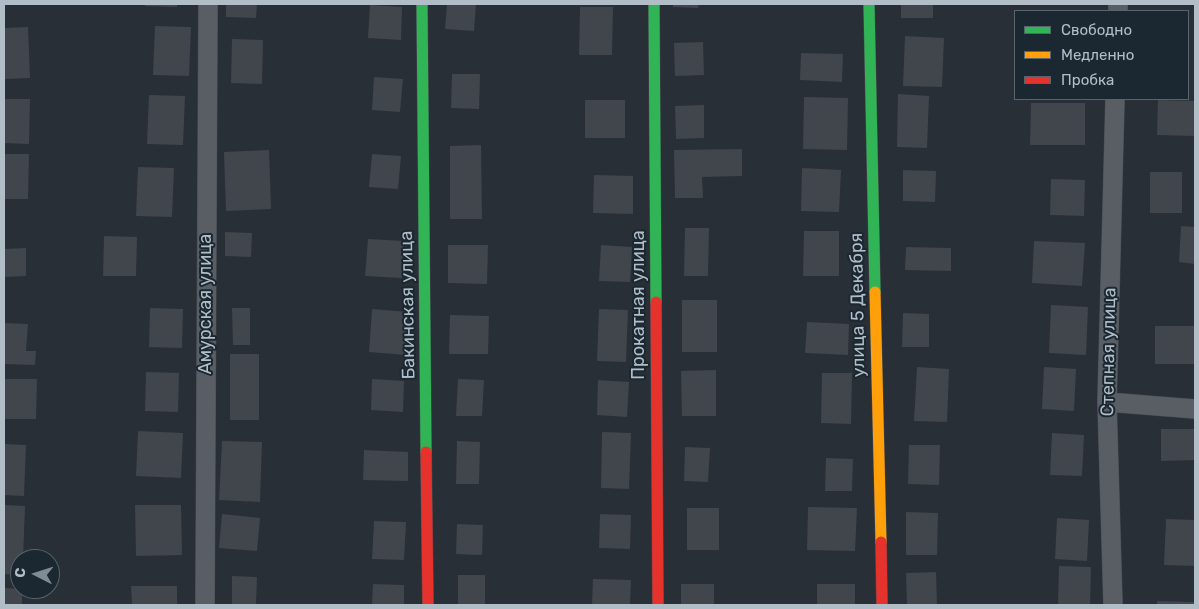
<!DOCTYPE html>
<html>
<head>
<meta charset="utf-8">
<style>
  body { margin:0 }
  #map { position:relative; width:1199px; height:609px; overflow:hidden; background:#282f36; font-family:Rubik,sans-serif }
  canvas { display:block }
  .frame { position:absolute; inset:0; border:5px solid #b1bdc7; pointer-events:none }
  .legend { position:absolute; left:1014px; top:10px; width:175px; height:90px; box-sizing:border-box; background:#1b2731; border:1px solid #57636d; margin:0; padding:6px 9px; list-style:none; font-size:15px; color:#b1bdc7 }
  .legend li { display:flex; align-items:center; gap:10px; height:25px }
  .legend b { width:25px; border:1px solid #57636d }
  .north { position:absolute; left:10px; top:549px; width:50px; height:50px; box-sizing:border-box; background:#1b2731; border:1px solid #57636d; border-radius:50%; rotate:275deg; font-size:14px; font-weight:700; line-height:20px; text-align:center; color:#b1bdc7 }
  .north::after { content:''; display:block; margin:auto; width:18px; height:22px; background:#818b94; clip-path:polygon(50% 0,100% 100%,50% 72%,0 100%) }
</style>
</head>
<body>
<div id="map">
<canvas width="1199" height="609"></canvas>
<div class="frame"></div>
<ul class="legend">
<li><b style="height:6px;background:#30b455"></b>Свободно</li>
<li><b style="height:6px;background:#ff9f0a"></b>Медленно</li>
<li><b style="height:6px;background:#e5322d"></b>Пробка</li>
</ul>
<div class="north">С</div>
</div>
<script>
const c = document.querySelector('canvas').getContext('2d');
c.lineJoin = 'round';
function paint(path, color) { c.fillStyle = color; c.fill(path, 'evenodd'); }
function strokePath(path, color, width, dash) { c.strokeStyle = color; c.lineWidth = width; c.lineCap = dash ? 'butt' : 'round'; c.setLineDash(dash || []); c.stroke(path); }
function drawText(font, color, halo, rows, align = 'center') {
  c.font = font + ' Rubik,sans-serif'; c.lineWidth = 4; c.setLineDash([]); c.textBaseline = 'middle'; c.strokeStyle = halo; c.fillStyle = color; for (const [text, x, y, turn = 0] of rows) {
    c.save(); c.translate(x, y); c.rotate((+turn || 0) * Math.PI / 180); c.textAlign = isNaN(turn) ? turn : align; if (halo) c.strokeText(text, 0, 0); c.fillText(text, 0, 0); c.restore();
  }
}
paint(new Path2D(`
  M 145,4 L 177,4 L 177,7 L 145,6 Z
  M 226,4 L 257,4 L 256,18 L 226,17 Z
  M 447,4 L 476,4 L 474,31 L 445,29 Z
  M 673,4 L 699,4 L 698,8 L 673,7 Z
  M 901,4 L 933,4 L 933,18 L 901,18 Z
  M 370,5 L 402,7 L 401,40 L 368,38 Z
  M 580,7 L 613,7 L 612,55 L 579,55 Z
  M 155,26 L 191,27 L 189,76 L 153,75 Z
  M 28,27 L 30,78 L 4,79 L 4,28 Z
  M 905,36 L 944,38 L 942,87 L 903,86 Z
  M 232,39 L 263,40 L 262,84 L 231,83 Z
  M 703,42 L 704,75 L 675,76 L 674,43 Z
  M 801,53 L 843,54 L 842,82 L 800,80 Z
  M 452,74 L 480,74 L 479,109 L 451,108 Z
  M 374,77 L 403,79 L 400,112 L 372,110 Z
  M 898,94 L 929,96 L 927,148 L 897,147 Z
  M 149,95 L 185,96 L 183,145 L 147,144 Z
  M 804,97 L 848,98 L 847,150 L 803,149 Z
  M 4,99 L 30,99 L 29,144 L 4,143 Z
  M 585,100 L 625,100 L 625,138 L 585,138 Z
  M 1158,100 L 1195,101 L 1194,136 L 1157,135 Z
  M 1031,103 L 1085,103 L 1085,145 L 1030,145 Z
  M 704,105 L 704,138 L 676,139 L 675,106 Z
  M 481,145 L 482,219 L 450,219 L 450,146 Z
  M 742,149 L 742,176 L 702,177 L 703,198 L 675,198 L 674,150 Z
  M 269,150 L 271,209 L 226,211 L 224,152 Z
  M 4,154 L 29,154 L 28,199 L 4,199 Z
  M 372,154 L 401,156 L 398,189 L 369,187 Z
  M 138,167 L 174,168 L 172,217 L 136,216 Z
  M 802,168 L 841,170 L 839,212 L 801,211 Z
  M 903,170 L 936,171 L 935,202 L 903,201 Z
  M 1150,172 L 1182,172 L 1182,213 L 1150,213 Z
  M 594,175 L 633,176 L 633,214 L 593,213 Z
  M 1051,179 L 1085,180 L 1084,216 L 1050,215 Z
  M 1181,226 L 1195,227 L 1195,264 L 1179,262 Z
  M 685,228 L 709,228 L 708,276 L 684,276 Z
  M 804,231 L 839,231 L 839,276 L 803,276 Z
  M 225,232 L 252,233 L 251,257 L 225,256 Z
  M 104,236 L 137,237 L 136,276 L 103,276 Z
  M 368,239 L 404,241 L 402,278 L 365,276 Z
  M 1034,241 L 1085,243 L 1082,286 L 1032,283 Z
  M 448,245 L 488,245 L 487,284 L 448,283 Z
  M 601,245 L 632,247 L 630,282 L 599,281 Z
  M 906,247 L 951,248 L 951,271 L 905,270 Z
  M 26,248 L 26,276 L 4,277 L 4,249 Z
  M 682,300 L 717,300 L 717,352 L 682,352 Z
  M 1051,305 L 1088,307 L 1086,355 L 1049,353 Z
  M 150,308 L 183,309 L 182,348 L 149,347 Z
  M 232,308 L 250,308 L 250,345 L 233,345 Z
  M 372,309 L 409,312 L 406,355 L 369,352 Z
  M 599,309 L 628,310 L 626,362 L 597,361 Z
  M 903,313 L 929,314 L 929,347 L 902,347 Z
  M 450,315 L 489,316 L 488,354 L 449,354 Z
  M 807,322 L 849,324 L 848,355 L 805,353 Z
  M 4,323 L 28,324 L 26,351 L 36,351 L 35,365 L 4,364 Z
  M 1155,326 L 1195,326 L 1195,364 L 1155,364 Z
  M 230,354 L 259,354 L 259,420 L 230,420 Z
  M 917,367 L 949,369 L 947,422 L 914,421 Z
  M 1044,367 L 1076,369 L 1074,411 L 1042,409 Z
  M 716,370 L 716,416 L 682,416 L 681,371 Z
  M 146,372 L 179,373 L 178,412 L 145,411 Z
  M 822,373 L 852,373 L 851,424 L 821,423 Z
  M 4,379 L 37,379 L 36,419 L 4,419 Z
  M 372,379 L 404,381 L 403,412 L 371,410 Z
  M 458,379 L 484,380 L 482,416 L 456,416 Z
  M 598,380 L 629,382 L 627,417 L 597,415 Z
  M 1161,429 L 1195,429 L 1195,460 L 1161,461 Z
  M 138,431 L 183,433 L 181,478 L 136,476 Z
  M 602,432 L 631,433 L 629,489 L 601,488 Z
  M 1052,433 L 1084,435 L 1082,476 L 1050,475 Z
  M 222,441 L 262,442 L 260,502 L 219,500 Z
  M 457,441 L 480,442 L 479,484 L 456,484 Z
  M 4,444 L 26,445 L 24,496 L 4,495 Z
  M 909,445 L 940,445 L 939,485 L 908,484 Z
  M 685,447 L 710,448 L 708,482 L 684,481 Z
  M 364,450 L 408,452 L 408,481 L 363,480 Z
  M 826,458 L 853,459 L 852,491 L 825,491 Z
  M 4,505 L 25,506 L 23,559 L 20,559 L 20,575 L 4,574 Z
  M 135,505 L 181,505 L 182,555 L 136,556 Z
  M 808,507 L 857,508 L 855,551 L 807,550 Z
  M 687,508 L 719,508 L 719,550 L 687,550 Z
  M 906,512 L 938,513 L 937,555 L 906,555 Z
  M 222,514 L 260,518 L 257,551 L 219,548 Z
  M 600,514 L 631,515 L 630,549 L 599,548 Z
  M 1057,518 L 1089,520 L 1087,561 L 1055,559 Z
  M 1166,519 L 1195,520 L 1195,566 L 1164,565 Z
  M 374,521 L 406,522 L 404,560 L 372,559 Z
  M 457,524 L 483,525 L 482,555 L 456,554 Z
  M 1059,566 L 1091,567 L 1090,605 L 1058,605 Z
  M 936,572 L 937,605 L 907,605 L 906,573 Z
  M 458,575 L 485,575 L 485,605 L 458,605 Z
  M 232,576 L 257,577 L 256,605 L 232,605 Z
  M 593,579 L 631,580 L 630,605 L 592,605 Z
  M 373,584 L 404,585 L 404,605 L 372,605 Z
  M 681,584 L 714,584 L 714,605 L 681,605 Z
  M 817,584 L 855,584 L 855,605 L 817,605 Z
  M 131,586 L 177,586 L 177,605 L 132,605 Z
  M 4,588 L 22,589 L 22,605 L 4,605 Z
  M 1157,601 L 1194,602 L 1194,605 L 1157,605 Z`), '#40464c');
const street = new Path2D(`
  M 1118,11 L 1118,4
  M 1107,402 L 1195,409
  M 205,605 L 208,4
  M 1113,605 L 1107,402 L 1115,99`);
const fast = new Path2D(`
  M 422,4 L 426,452
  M 654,4 L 656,302
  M 869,4 L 875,292`);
const slow = new Path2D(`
  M 875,292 L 881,542`);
const jam = new Path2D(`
  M 656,302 L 658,605
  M 426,452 L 428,605
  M 881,542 L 882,605`);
strokePath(street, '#464b51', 20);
strokePath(fast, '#464b51', 12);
strokePath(slow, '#464b51', 12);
strokePath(jam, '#464b51', 12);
strokePath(street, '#585e64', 19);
strokePath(fast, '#30b455', 11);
strokePath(slow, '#ff9f0a', 11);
strokePath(jam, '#e5322d', 11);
drawText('18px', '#b1bdc7', '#1b2731', [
  ["Амурская улица",206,304,-90],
  ["Бакинская улица",408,305,-91],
  ["Прокатная улица",639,305,-90],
  ["улица 5 Декабря",858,305,-91],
  ["Степная улица",1109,352,-89]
]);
</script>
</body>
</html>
